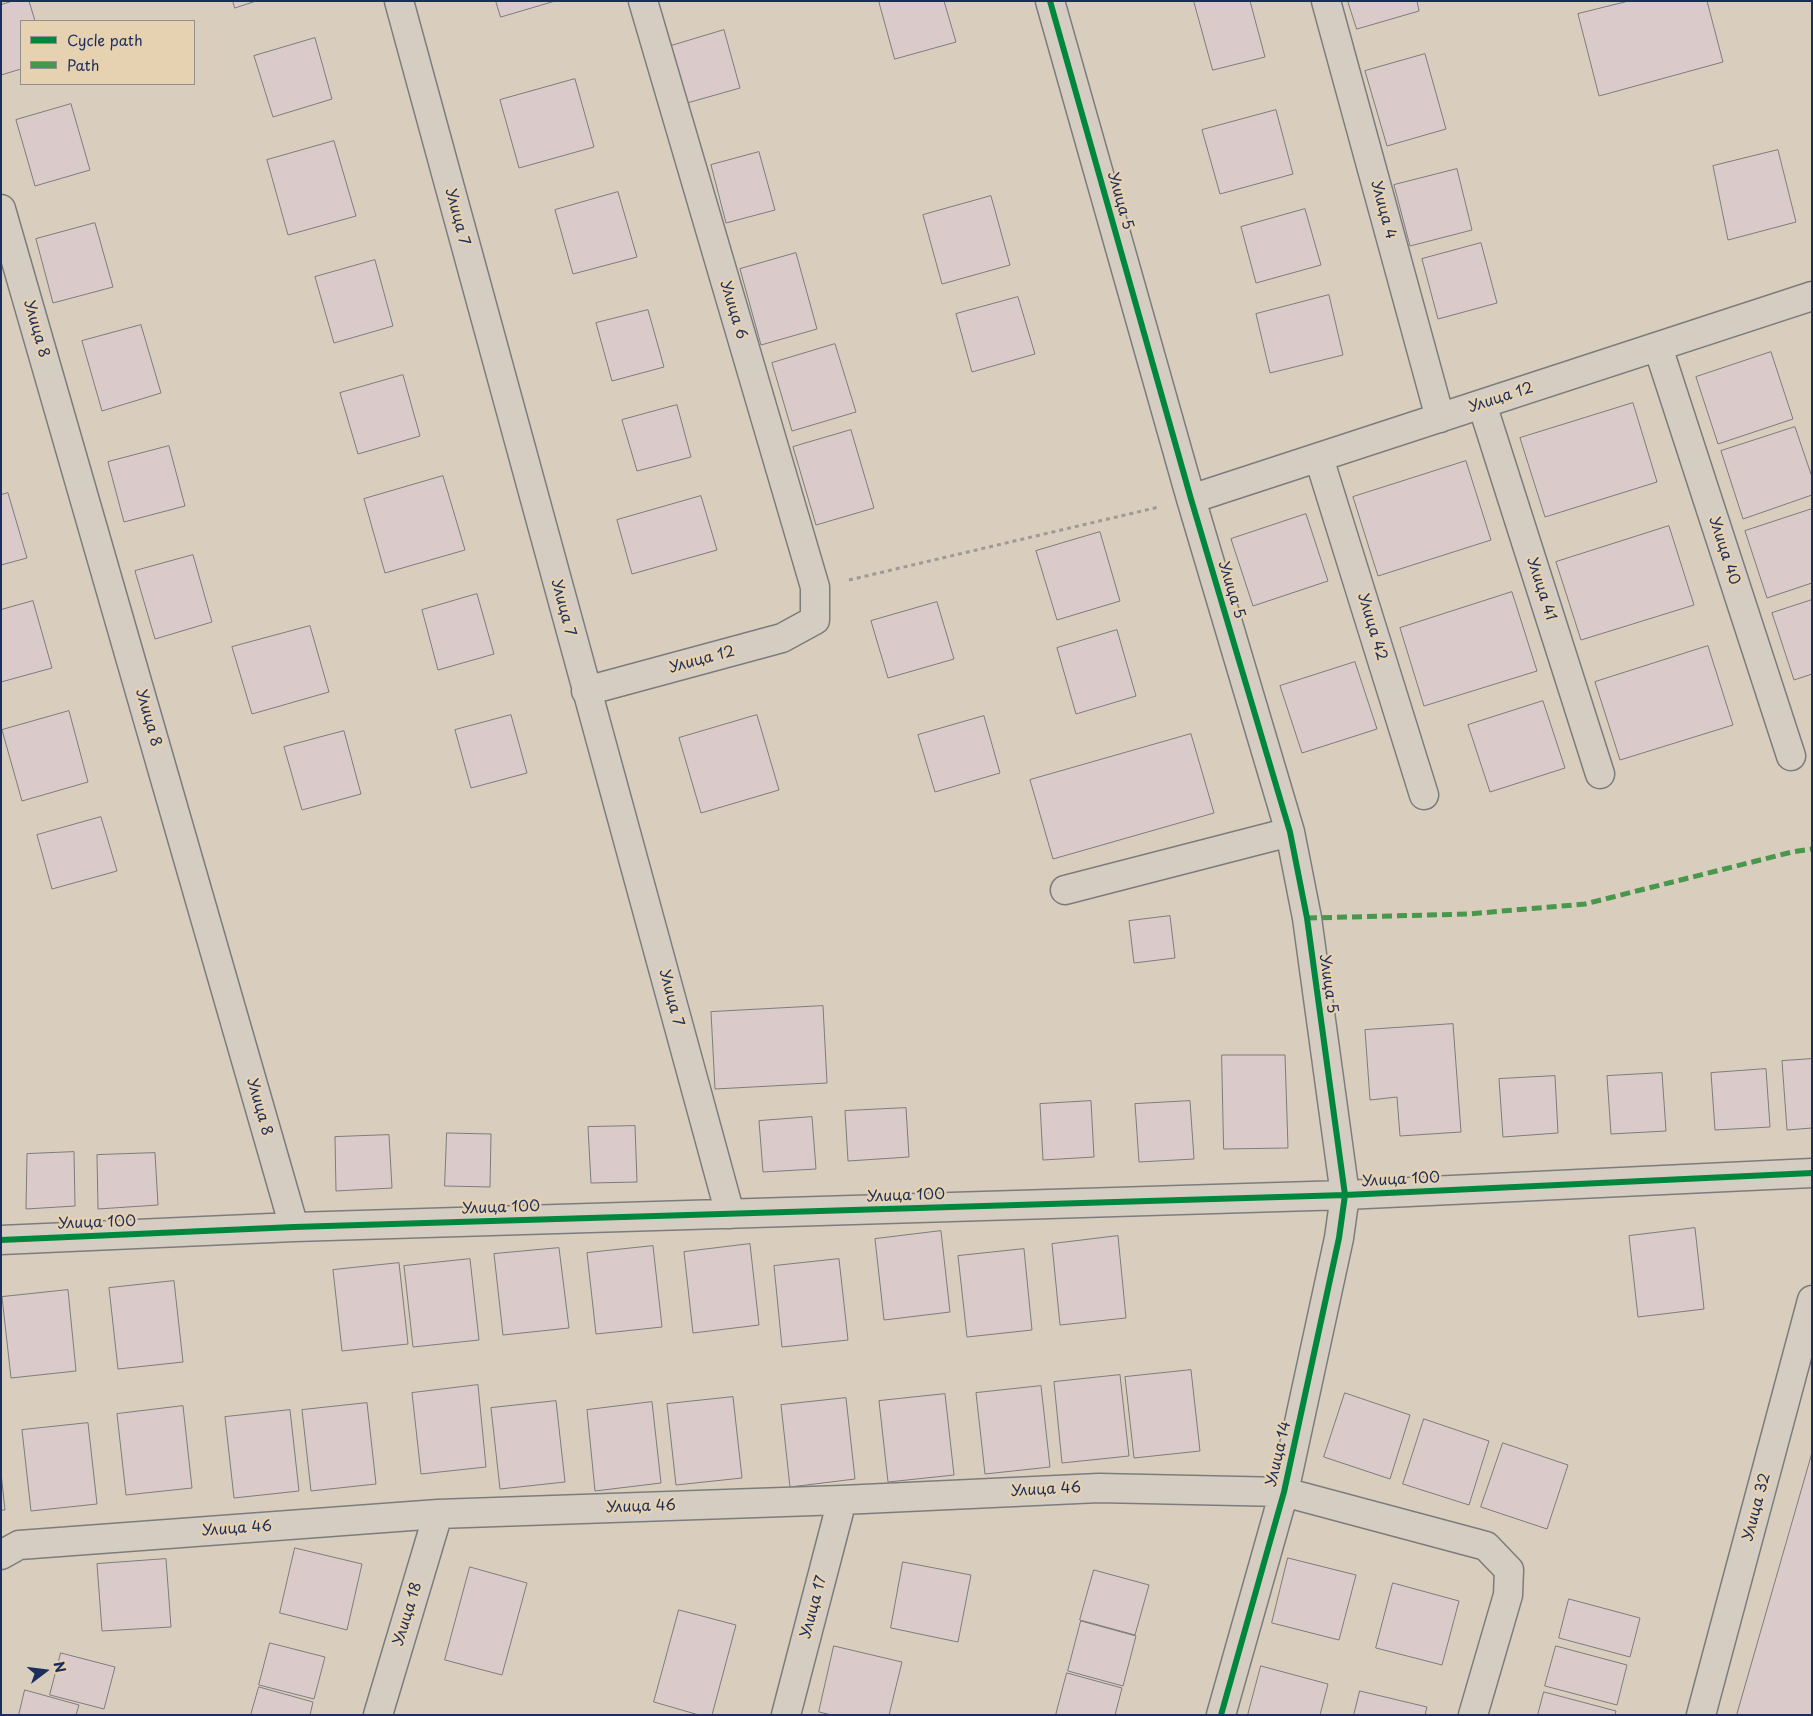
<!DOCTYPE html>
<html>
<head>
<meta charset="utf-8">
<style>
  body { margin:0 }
  #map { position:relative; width:1813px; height:1716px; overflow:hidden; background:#d9cebd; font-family:"Playpen Sans",sans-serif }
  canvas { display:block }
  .frame { position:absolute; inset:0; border:2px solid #1b2f5e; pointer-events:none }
  .legend { position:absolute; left:20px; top:20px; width:175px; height:65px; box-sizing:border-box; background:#e6d1b0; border:1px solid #95908f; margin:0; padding:6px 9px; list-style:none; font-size:15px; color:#1b2f5e }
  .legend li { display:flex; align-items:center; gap:10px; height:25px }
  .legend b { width:25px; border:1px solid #95908f }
  .north { position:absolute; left:20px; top:1646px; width:50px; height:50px; -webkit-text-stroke:4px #e6d1b0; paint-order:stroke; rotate:75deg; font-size:14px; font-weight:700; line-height:20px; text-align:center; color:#1b2f5e }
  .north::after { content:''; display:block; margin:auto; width:18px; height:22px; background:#1b2f5e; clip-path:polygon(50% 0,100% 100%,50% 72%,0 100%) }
</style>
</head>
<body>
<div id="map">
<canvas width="1813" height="1716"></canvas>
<div class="frame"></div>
<ul class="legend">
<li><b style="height:6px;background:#00873e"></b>Cycle path</li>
<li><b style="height:6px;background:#49964d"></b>Path</li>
</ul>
<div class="north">N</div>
</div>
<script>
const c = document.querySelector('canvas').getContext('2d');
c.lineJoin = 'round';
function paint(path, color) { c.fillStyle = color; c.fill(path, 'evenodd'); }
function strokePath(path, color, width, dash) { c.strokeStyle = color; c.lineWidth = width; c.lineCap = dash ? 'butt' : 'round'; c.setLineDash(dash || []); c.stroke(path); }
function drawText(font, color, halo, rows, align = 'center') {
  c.font = font + ' "Playpen Sans",sans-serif'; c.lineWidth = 4.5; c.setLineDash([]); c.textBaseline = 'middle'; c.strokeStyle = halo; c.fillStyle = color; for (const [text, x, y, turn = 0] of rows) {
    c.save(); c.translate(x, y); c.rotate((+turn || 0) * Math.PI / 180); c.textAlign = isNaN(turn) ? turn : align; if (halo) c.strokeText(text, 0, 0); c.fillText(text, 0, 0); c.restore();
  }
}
const building = new Path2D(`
  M 13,1 L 29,1 L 35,21 L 21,21 L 21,69 L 1,75 L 1,5 Z
  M 233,1 L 256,1 L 235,8 Z
  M 496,1 L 555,1 L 501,17 Z
  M 879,1 L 944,1 L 956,42 L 895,59 Z
  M 1194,1 L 1250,1 L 1265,57 L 1213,70 Z
  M 1348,1 L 1417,1 L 1419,11 L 1357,29 Z
  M 1629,1 L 1707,1 L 1723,62 L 1599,96 L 1578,14 Z
  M 724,30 L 740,88 L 687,103 L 671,46 Z
  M 315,38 L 332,99 L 273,117 L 254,56 Z
  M 1425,54 L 1446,129 L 1387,146 L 1365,71 Z
  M 575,79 L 594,147 L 519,168 L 500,100 Z
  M 71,104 L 90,170 L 35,186 L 16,120 Z
  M 1276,110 L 1293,174 L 1220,194 L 1202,130 Z
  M 334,141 L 356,216 L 288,235 L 267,160 Z
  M 1778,150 L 1796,222 L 1728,240 L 1713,166 Z
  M 759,152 L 775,210 L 726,223 L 711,165 Z
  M 1457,169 L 1472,230 L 1410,246 L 1394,185 Z
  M 618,192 L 637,257 L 573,274 L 555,210 Z
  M 991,196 L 1010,265 L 942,284 L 923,215 Z
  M 1305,209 L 1321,265 L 1256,283 L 1241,227 Z
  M 95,223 L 113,287 L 53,303 L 36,239 Z
  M 1481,243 L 1497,303 L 1438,319 L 1422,259 Z
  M 796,253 L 817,329 L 761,345 L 740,269 Z
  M 375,260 L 393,326 L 334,343 L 315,277 Z
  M 1329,295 L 1343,355 L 1270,373 L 1256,314 Z
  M 1018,297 L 1035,354 L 972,372 L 956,314 Z
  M 648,310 L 664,367 L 612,381 L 596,323 Z
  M 141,325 L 161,393 L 102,411 L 82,341 Z
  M 835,344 L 856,412 L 792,431 L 772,363 Z
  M 1771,352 L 1793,419 L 1718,444 L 1696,377 Z
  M 403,375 L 420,436 L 358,454 L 340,393 Z
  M 1633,403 L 1657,482 L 1545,517 L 1520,438 Z
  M 677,405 L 691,457 L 637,471 L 622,420 Z
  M 1795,427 L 1812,477 L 1812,495 L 1743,519 L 1721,451 Z
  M 851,430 L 874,508 L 816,525 L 793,447 Z
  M 169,446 L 185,506 L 124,522 L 108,462 Z
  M 1466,461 L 1491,540 L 1378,576 L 1353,497 Z
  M 443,476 L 465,550 L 385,573 L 364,499 Z
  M 8,493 L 27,558 L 1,565 L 1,495 Z
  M 701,496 L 717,550 L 632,574 L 617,520 Z
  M 1812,509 L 1812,583 L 1767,598 L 1745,531 Z
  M 1306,514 L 1328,581 L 1253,606 L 1231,539 Z
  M 1669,526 L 1694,605 L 1581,640 L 1556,562 Z
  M 1100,532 L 1120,601 L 1057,620 L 1036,551 Z
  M 193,555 L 212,622 L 155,639 L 135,571 Z
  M 1512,592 L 1537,671 L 1424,706 L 1400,628 Z
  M 477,594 L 494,654 L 438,670 L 422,610 Z
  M 1812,600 L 1812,674 L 1794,680 L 1772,613 Z
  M 33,601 L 52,668 L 1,682 L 1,610 Z
  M 937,602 L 954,659 L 888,678 L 871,621 Z
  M 310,626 L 329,692 L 252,714 L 232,647 Z
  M 1117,630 L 1136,696 L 1076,714 L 1057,648 Z
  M 1708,646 L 1733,725 L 1620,760 L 1595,682 Z
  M 1355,662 L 1377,729 L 1302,753 L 1280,686 Z
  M 1543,701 L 1565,768 L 1490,792 L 1468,725 Z
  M 69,711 L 88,782 L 22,801 L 2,730 Z
  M 511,715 L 527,773 L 471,788 L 455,730 Z
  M 757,715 L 779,790 L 701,813 L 679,738 Z
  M 984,716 L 1000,773 L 935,792 L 918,735 Z
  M 344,731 L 361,794 L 302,810 L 284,747 Z
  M 1191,734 L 1214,813 L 1053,859 L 1030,780 Z
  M 101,817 L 117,871 L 52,889 L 37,835 Z
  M 1170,916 L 1175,958 L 1134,963 L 1129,921 Z
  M 823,1006 L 827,1083 L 715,1089 L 711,1012 Z
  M 1453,1024 L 1461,1132 L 1400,1136 L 1397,1097 L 1370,1100 L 1365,1030 Z
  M 1222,1055 L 1285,1055 L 1288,1148 L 1224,1149 Z
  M 1812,1059 L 1812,1128 L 1787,1130 L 1782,1061 Z
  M 1766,1069 L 1770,1127 L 1715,1130 L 1711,1073 Z
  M 1662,1073 L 1666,1131 L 1611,1134 L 1607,1076 Z
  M 1555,1076 L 1558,1133 L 1503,1137 L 1499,1079 Z
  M 1091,1101 L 1094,1157 L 1043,1160 L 1040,1104 Z
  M 1190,1101 L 1194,1159 L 1139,1162 L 1135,1104 Z
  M 906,1108 L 909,1157 L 848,1161 L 845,1111 Z
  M 812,1117 L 816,1169 L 763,1172 L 759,1121 Z
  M 635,1126 L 637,1182 L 591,1183 L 588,1127 Z
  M 447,1133 L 491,1134 L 490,1187 L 445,1186 Z
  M 389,1135 L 392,1188 L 336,1191 L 335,1137 Z
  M 74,1152 L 75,1206 L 26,1209 L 27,1154 Z
  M 155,1153 L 158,1205 L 98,1209 L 97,1155 Z
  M 1695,1228 L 1704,1309 L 1638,1317 L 1629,1236 Z
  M 941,1231 L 950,1312 L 884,1320 L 875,1239 Z
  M 1118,1236 L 1126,1318 L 1060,1325 L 1052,1244 Z
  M 750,1244 L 759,1325 L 693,1333 L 684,1252 Z
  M 653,1246 L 662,1327 L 596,1334 L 587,1253 Z
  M 559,1248 L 569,1328 L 503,1335 L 494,1254 Z
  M 1024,1249 L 1032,1330 L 967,1337 L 958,1256 Z
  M 470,1259 L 479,1340 L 413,1347 L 404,1266 Z
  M 839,1259 L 848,1340 L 782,1347 L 774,1266 Z
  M 399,1263 L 408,1344 L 342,1351 L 333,1270 Z
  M 174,1281 L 183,1362 L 118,1369 L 109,1288 Z
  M 68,1290 L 76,1371 L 11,1378 L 2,1297 Z
  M 1191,1370 L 1200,1451 L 1134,1458 L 1125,1377 Z
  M 1120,1375 L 1129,1456 L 1062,1463 L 1054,1382 Z
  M 478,1385 L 486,1467 L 421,1474 L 412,1393 Z
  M 1041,1386 L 1050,1467 L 985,1474 L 976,1393 Z
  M 1345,1393 L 1410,1415 L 1390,1479 L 1324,1457 Z
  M 945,1394 L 954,1475 L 888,1482 L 879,1401 Z
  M 733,1397 L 742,1478 L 676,1485 L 667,1404 Z
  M 846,1398 L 855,1479 L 790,1487 L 781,1405 Z
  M 556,1401 L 565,1482 L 500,1489 L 491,1408 Z
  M 652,1402 L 661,1483 L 595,1491 L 587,1410 Z
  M 367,1403 L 376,1484 L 311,1491 L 302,1410 Z
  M 183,1406 L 192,1488 L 126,1495 L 117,1414 Z
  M 290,1410 L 299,1491 L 234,1498 L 225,1417 Z
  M 1424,1419 L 1489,1441 L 1469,1505 L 1403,1484 Z
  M 88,1423 L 97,1504 L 31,1511 L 22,1430 Z
  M 1503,1443 L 1568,1465 L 1547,1529 L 1481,1507 Z
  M 1812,1453 L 1812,1715 L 1737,1715 Z
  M 1,1473 L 5,1510 L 1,1510 Z
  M 295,1548 L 362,1564 L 347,1630 L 280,1613 Z
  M 1288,1558 L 1356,1575 L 1339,1640 L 1272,1623 Z
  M 166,1559 L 171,1627 L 102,1631 L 97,1564 Z
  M 903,1562 L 971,1575 L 958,1642 L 891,1628 Z
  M 470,1567 L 527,1583 L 502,1675 L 445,1660 Z
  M 1094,1570 L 1149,1585 L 1135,1635 L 1080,1620 Z
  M 1393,1583 L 1459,1601 L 1442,1665 L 1376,1648 Z
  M 1569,1599 L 1640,1618 L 1630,1657 L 1559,1638 Z
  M 679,1610 L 736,1625 L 712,1715 L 699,1715 L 654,1702 Z
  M 1081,1621 L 1136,1636 L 1123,1686 L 1068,1671 Z
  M 270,1643 L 325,1657 L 314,1699 L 259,1685 Z
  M 834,1646 L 902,1662 L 889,1715 L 832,1715 L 819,1712 Z
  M 1556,1646 L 1627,1665 L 1617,1705 L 1545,1686 Z
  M 61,1653 L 115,1667 L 104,1709 L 50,1695 Z
  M 1261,1666 L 1328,1684 L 1320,1715 L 1248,1715 Z
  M 1067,1673 L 1122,1688 L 1115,1715 L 1056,1715 Z
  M 259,1687 L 313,1702 L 310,1715 L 251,1715 Z
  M 25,1690 L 79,1705 L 76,1715 L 19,1715 Z
  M 1360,1691 L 1427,1707 L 1425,1715 L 1354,1715 Z
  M 1544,1692 L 1616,1711 L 1615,1715 L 1538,1715 Z`);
paint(building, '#dacbca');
strokePath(building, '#7d7c7d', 1);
const minor = new Path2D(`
  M 399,1 L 730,1214
  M 1050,1 L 1191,499 L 1290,832 L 1307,918 L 1345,1195 L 1339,1238 L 1284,1492 L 1221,1715
  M 1326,1 L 1440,418
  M 1,209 L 294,1227
  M 1658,347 L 1791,756
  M 1482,404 L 1600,774
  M 1319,458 L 1424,795
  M 1191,499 L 1812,296
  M 586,691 L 782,638 L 815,620 L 815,587 L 643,1
  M 1065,890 L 1290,832
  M 1,1240 L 294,1227 L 1345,1195 L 1812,1173
  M 1,1555 L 19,1545 L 438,1514 L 842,1500 L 1099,1488 L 1284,1492 L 1486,1546 L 1509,1570 L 1508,1595 L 1473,1715
  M 378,1715 L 438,1514
  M 786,1715 L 842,1500
  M 1701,1715 L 1812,1300`);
strokePath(minor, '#7d7c7d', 31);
strokePath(new Path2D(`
  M 849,580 L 1159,507`), '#9e9a98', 3, [4, 4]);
strokePath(minor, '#d5cdc1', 28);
strokePath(new Path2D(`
  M 1307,918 L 1468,914 L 1585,904 L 1792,852 L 1812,849`), '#49964d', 5, [10, 5]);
strokePath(new Path2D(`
  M 1050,1 L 1191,499 L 1290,832 L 1307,918 L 1345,1195 L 1339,1238 L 1284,1492 L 1221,1715
  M 1,1240 L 294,1227 L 1345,1195 L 1812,1173`), '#00873e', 6);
drawText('15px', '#1b2f5e', '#e6d1b0', [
  ["Улица 5",1120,201,74],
  ["Улица 4",1383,210,75],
  ["Улица 7",457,217,75],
  ["Улица 6",733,310,73],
  ["Улица 8",36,329,74],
  ["Улица 12",1501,398,-18],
  ["Улица 40",1724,551,72],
  ["Улица 41",1541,589,72],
  ["Улица 5",1231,590,73],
  ["Улица 7",563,608,75],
  ["Улица 42",1372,627,73],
  ["Улица 12",702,660,-15],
  ["Улица 8",148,718,74],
  ["Улица 5",1328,984,82],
  ["Улица 7",671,998,75],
  ["Улица 8",259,1107,74],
  ["Улица 100",1401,1180,-3],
  ["Улица 100",906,1196,-2],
  ["Улица 100",501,1208,-2],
  ["Улица 100",97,1223,-2],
  ["Улица 14",1279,1454,-77],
  ["Улица 46",1046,1490,-3],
  ["Улица 46",641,1507,-2],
  ["Улица 32",1757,1507,-75],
  ["Улица 46",237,1529,-4],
  ["Улица 17",814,1607,-75],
  ["Улица 18",408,1614,-73]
]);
</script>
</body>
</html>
